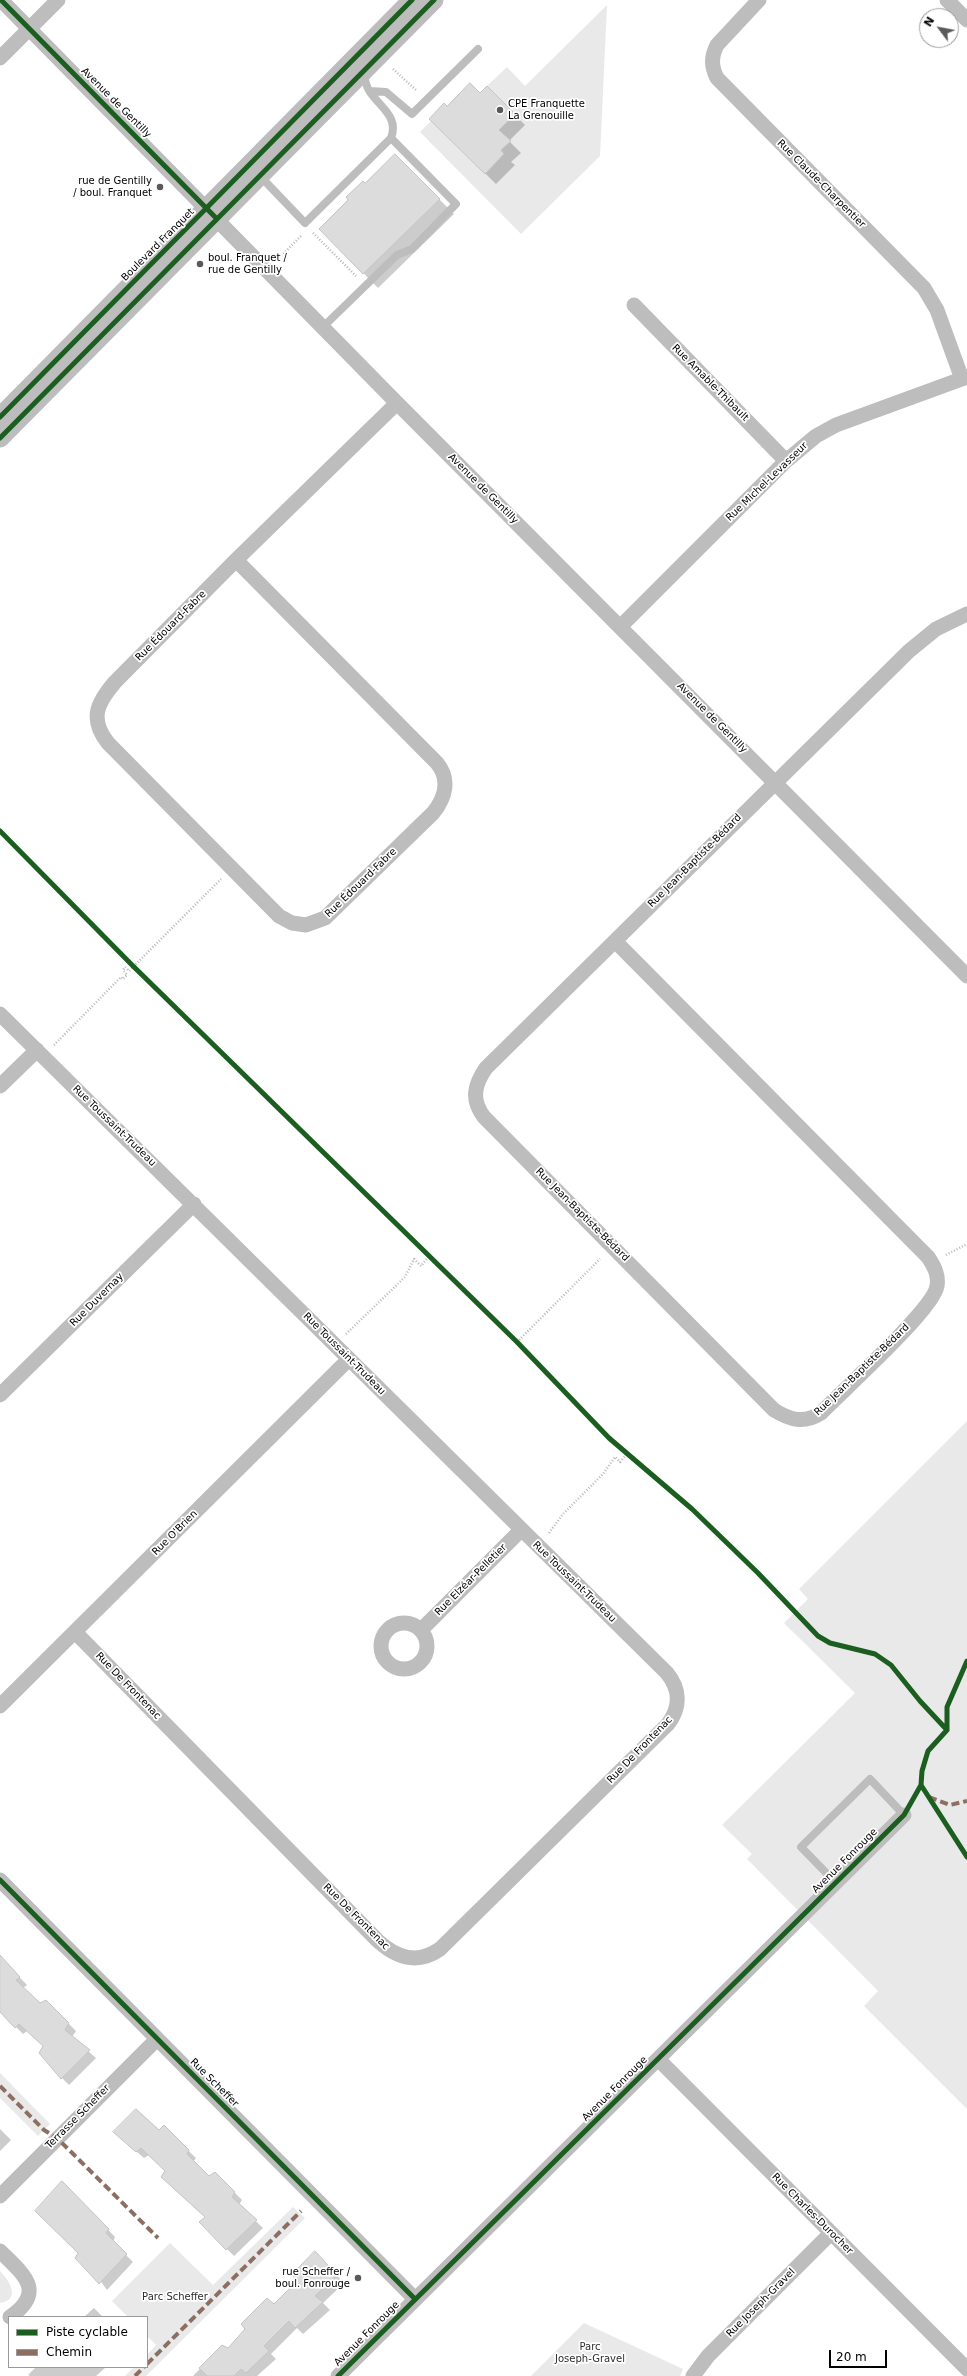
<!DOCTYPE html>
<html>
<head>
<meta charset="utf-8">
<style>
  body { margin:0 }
  #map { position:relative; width:967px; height:2376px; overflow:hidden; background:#fff; font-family:"DejaVu Sans",sans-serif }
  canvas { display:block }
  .legend { position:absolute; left:8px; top:2316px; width:140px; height:52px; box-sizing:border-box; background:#fff; border:1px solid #999; margin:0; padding:5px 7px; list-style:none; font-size:12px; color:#000 }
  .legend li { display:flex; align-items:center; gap:8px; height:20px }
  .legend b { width:20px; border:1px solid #999 }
  .north { position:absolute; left:919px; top:8px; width:40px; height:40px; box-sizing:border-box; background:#fff; border:1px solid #999; border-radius:50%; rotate:302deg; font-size:11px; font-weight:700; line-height:16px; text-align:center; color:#000 }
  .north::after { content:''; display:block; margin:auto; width:14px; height:18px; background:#595959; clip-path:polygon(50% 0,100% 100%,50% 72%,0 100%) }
  .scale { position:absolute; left:829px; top:2350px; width:58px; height:18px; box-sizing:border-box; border:2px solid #000; border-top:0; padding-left:5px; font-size:12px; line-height:14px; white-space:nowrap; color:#000; -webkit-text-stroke:3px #fff; paint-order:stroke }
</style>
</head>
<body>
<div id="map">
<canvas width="967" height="2376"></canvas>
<ul class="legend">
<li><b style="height:5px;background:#1b5e20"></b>Piste cyclable</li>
<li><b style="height:5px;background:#8d6e63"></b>Chemin</li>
</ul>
<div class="north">N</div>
<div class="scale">20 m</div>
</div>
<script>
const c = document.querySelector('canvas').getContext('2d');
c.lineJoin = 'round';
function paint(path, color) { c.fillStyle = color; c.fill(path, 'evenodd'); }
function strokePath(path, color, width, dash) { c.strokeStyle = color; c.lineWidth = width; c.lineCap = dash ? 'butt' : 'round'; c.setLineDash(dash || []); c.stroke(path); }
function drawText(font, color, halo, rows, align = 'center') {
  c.font = font + ' "DejaVu Sans",sans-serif'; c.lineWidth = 3.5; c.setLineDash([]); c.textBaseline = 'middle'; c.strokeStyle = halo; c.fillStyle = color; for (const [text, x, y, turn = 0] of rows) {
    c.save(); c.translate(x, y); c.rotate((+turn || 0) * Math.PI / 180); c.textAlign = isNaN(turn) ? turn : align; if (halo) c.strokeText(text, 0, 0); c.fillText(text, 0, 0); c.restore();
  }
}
paint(new Path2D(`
  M 607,5 L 600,156 L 521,234 L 420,132 L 431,121 L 485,174 L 504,154 L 501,150 L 511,141 L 499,130 L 515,114 L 487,86 L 507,67 L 525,86 Z
  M 967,1421 L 967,2109 L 864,2006 L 878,1991 L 747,1859 L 752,1854 L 722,1825 L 855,1693 L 784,1623 L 808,1599 L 799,1589 Z
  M 0,2073 L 50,2124 L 38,2136 L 0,2098 Z
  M 293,2207 L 305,2218 L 146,2376 L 125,2376 L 134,2367 L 147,2367 L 147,2355 L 156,2345 L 147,2336 L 147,2317 L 128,2317 L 112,2301 L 170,2243 L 213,2285 Z
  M 0,2271 C 10,2281 21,2300 0,2303 Z
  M 584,2323 L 683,2369 L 680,2376 L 531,2376 Z`), '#e9e9e9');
paint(new Path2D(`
  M 487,88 L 525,125 L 509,141 L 521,153 L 511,162 L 515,165 L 496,184 L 430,119 L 447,108 L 480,95 Z
  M 395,155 L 454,214 L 378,288 L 320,229 Z
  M 0,1957 L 27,1985 L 23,1988 L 40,2004 L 46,2001 L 76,2031 L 72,2037 L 96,2058 L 69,2085 L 62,2078 L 44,2046 L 27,2031 L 23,2034 L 0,2011 Z
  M 164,2127 L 196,2158 L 193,2162 L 209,2177 L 215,2173 L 242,2200 L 239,2205 L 263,2228 L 234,2256 L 200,2222 L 206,2217 L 166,2171 L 149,2155 L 144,2158 L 122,2139 L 159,2131 Z
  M 0,2129 L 11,2140 L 0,2151 Z
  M 70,2190 L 115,2237 L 113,2242 L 133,2262 L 107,2290 L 80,2253 Z
  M 322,2260 L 344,2283 L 323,2303 L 330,2310 L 303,2334 L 297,2328 L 271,2354 L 276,2359 L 257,2376 L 193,2376 L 222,2346 L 229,2350 Z
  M 94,2308 L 103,2317 L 84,2317 Z
  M 36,2367 L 106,2367 L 96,2376 L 30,2376 L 28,2375 Z`), '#0003');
const building = new Path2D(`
  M 470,83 L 480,93 L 487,86 L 515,114 L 499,130 L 511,141 L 501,150 L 504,154 L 485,174 L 429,119 L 444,103 L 447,106 Z
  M 395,154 L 440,199 L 363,274 L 319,229 L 348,200 L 346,197 L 363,181 L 365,183 Z
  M 0,1955 L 20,1977 L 16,1980 L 40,2003 L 46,2000 L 69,2023 L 65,2030 L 90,2050 L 61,2079 L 39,2053 L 43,2046 L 19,2024 L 15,2028 L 0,2012 Z
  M 136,2109 L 159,2130 L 164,2125 L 189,2150 L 187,2154 L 209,2176 L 215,2172 L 235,2192 L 232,2197 L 257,2220 L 226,2250 L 199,2222 L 205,2217 L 161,2177 L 165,2171 L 141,2148 L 136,2152 L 113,2132 Z
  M 62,2181 L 109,2229 L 106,2233 L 127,2254 L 99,2284 L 75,2258 L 78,2253 L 35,2211 Z
  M 315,2251 L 337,2275 L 315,2296 L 323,2302 L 295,2328 L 289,2321 L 264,2346 L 269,2351 L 246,2373 L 241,2369 L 234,2376 L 207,2376 L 199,2368 L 222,2345 L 228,2348 L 245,2329 L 241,2324 L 267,2298 L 274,2304 L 297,2281 L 292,2275 Z`);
paint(building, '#dcdcdc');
strokePath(building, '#c4c4c4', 1);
strokePath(new Path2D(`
  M 393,69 L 417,91
  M 313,233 L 356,276
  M 279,258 L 301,236
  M 54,1045 L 121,977 L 123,979 L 127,975 L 123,970 L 125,967 L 129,971 L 221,879
  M 946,1255 L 967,1244
  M 346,1334 L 405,1277 L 414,1259 L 421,1266 L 430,1255
  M 517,1342 L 600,1259
  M 549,1533 L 563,1514 L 603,1474 L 615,1457 L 620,1462 L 627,1454`), '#b8b8b8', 2.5, [1, 2]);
strokePath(new Path2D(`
  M 370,91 L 386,92 L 412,114 L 478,49
  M 260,176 L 305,223 L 391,138
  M 323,327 L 397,255 L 412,249 L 456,204 L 391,138 C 399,117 381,108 370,92 C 366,87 365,78 362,72
  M 836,1883 L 801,1847 L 870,1779 L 904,1815`), '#bdbdbd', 8);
strokePath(new Path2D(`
  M 1,0 L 397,403 L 967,976
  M 759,0 L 717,45 C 711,57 711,66 717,78 L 924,288 L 937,310 L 962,379
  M 947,0 L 967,20
  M 0,58 L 58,0
  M 634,305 L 786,461
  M 236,560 L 437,763 C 450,779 446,797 433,813 L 325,918 L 306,925 L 292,923 L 279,916 L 108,743 C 89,719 97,703 115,682 L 236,560 L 397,403
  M 621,626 L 786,461 L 816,436 L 836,425 L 967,377
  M 615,941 L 928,1257 C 934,1266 939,1275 937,1286 C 934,1309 842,1391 821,1413 C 804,1424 790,1420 774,1410 L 484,1117 C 471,1100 474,1085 486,1068 L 909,651 L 936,629 L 967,614
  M 0,1014 L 667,1673 C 680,1689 681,1707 668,1724 L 440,1949 C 417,1965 397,1958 378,1941 L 75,1632
  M 0,1086 L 37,1050
  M 0,1395 L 194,1204
  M381 1646a23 23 0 1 1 46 0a23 23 0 1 1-46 0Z
  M 421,1630 L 521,1530
  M 0,1706 L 349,1359
  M 0,1880 L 415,2299
  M 658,2059 L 967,2369
  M 0,2196 L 157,2039
  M 0,2251 C 23,2274 47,2291 10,2317
  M 338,2376 L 904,1815
  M 693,2376 L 708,2356 L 831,2233`), '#bdbdbd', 15);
strokePath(new Path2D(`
  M 0,417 L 412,0
  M 0,438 L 434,0`), '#bdbdbd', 19);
strokePath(new Path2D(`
  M 929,1797 L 950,1805 L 967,1801
  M 0,2086 L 44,2130 L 57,2138 L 158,2238
  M 147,2364 L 301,2211
  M 135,2376 L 144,2367`), '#8d6e63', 4, [8, 4]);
strokePath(new Path2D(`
  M 1,0 L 217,219
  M 0,417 L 412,0
  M 0,438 L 434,0
  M 0,831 L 132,965 L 517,1342 L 609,1438 L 692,1509 L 758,1573 L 818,1636 L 830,1643 L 875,1654 L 891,1665 L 920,1701 L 947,1730
  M 921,1785 L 967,1857
  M 0,1880 L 415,2299
  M 338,2376 L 904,1815 L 921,1785 L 922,1771 L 928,1751 L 947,1730 L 947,1707 L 967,1661`), '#1b5e20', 5);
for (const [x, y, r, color] of [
  [500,110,4,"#595959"],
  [160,187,4,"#595959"],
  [200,264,4,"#595959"],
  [358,2278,4,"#595959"]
]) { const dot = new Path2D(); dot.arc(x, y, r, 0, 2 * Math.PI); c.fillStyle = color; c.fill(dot); strokePath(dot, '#fff', 1.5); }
drawText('10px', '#000', '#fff', [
  ["Avenue de Gentilly",116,103,45],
  ["Rue Claude-Charpentier",821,184,45],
  ["Boulevard Franquet",158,245,-45],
  ["Rue Amable-Thibault",710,383,45],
  ["Rue Michel-Levasseur",767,482,-44],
  ["Avenue de Gentilly",483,489,45],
  ["Rue Édouard-Fabre",171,626,-45],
  ["Avenue de Gentilly",712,718,45],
  ["Rue Jean-Baptiste-Bédard",695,861,-45],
  ["Rue Édouard-Fabre",361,883,-44],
  ["Rue Toussaint-Trudeau",114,1126,44],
  ["Rue Jean-Baptiste-Bédard",582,1215,45],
  ["Rue Duvernay",97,1300,-45],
  ["Rue Toussaint-Trudeau",344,1354,45],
  ["Rue Jean-Baptiste-Bédard",862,1370,-44],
  ["Rue O'Brien",175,1533,-45],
  ["Rue Elzéar-Pelletier",471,1580,-45],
  ["Rue Toussaint-Trudeau",574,1582,44],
  ["Rue De Frontenac",128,1686,46],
  ["Rue De Frontenac",640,1750,-46],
  ["Avenue Fonrouge",845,1861,-45],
  ["Rue De Frontenac",356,1917,45],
  ["Rue Scheffer",214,2083,45],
  ["Avenue Fonrouge",615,2089,-45],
  ["Terrasse Scheffer",78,2117,-45],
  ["Rue Charles-Durocher",812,2214,45],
  ["Rue Joseph-Gravel",761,2303,-45],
  ["Avenue Fonrouge",367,2334,-45]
]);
drawText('10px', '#000', '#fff', [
  ["CPE Franquette",508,104],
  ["La Grenouille",508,116],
  ["rue de Gentilly",152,181,"right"],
  ["/ boul. Franquet",152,193,"right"],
  ["boul. Franquet /",208,258],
  ["rue de Gentilly",208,270],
  ["rue Scheffer /",350,2272,"right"],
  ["boul. Fonrouge",350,2284,"right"]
], 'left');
drawText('10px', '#2e2e2e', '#fff', [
  ["Parc Scheffer",175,2297],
  ["Parc",590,2347],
  ["Joseph-Gravel",590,2359]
]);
</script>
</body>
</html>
